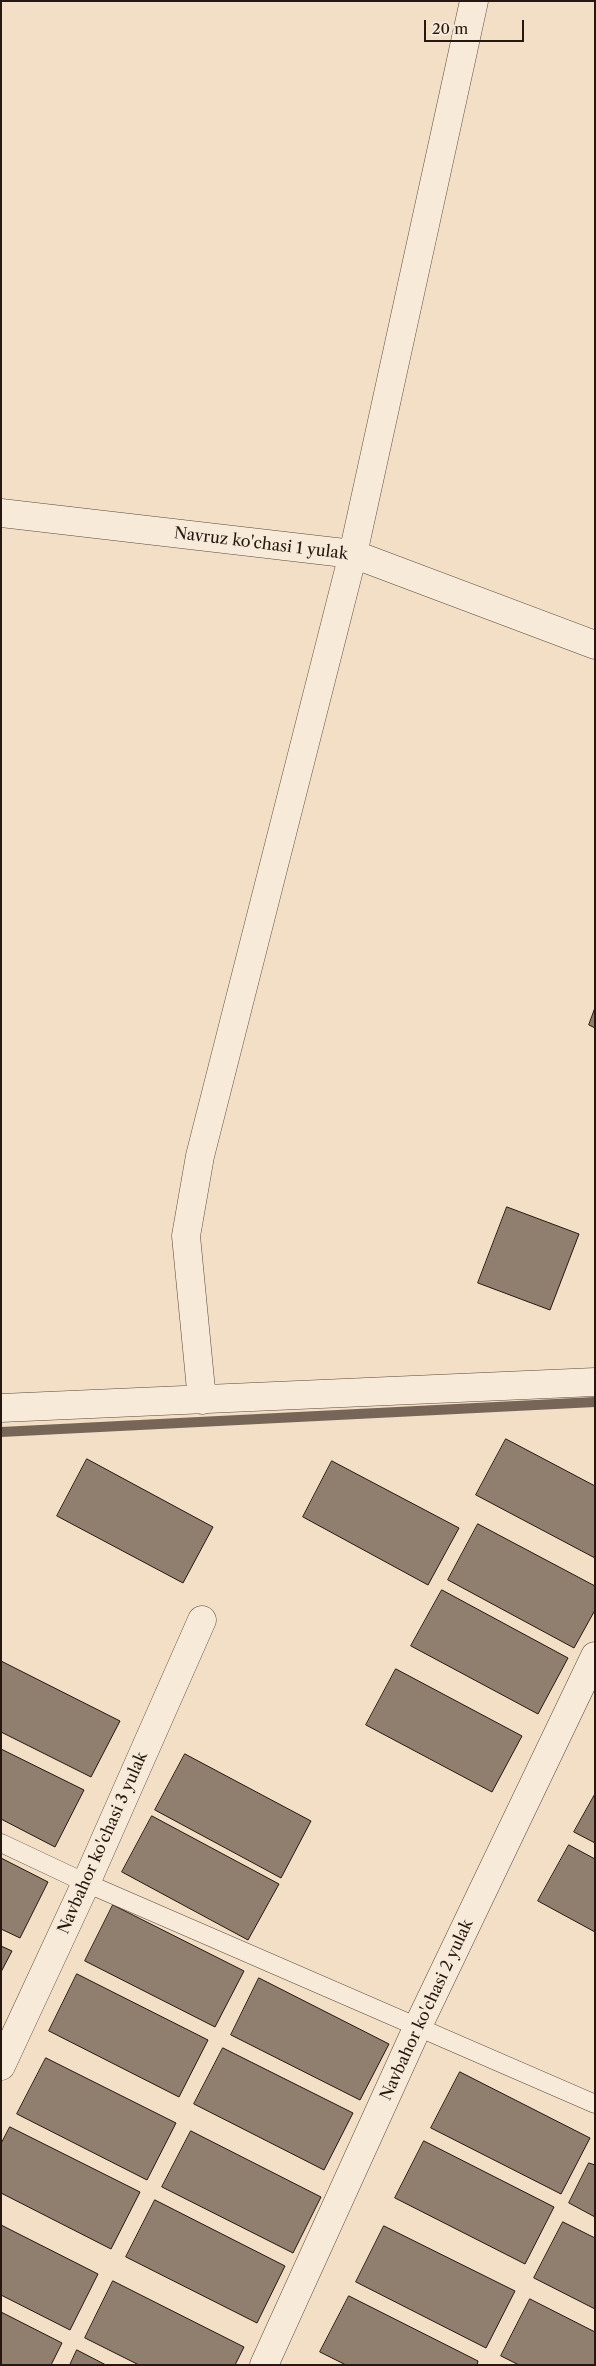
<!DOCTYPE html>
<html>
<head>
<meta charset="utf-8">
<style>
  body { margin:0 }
  #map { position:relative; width:596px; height:2366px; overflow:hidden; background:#f2dfc5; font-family:"Libre Caslon Text",serif }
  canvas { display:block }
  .frame { position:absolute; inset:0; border:2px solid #26170f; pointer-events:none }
  .scale { position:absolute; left:424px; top:20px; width:100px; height:22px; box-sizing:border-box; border:2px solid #26170f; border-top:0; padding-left:6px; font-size:15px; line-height:18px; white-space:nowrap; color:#26170f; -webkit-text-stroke:4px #f7ead9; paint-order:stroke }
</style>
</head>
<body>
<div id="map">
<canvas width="596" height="2366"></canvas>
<div class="frame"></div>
<div class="scale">20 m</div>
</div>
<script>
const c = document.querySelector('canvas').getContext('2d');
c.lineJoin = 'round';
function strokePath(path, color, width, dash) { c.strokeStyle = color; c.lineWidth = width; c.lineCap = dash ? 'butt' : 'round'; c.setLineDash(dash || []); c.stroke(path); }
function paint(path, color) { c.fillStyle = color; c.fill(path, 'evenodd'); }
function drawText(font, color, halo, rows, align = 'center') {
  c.font = font + ' "Libre Caslon Text",serif'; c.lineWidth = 5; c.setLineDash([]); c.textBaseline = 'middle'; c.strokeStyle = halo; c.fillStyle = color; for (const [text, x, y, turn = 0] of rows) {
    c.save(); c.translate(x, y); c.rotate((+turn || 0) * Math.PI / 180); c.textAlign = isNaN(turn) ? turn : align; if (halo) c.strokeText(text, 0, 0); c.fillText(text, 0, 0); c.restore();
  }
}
strokePath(new Path2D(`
  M 1,1432 L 595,1402`), '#776657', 10);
const building = new Path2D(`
  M 595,1008 L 595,1028 L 589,1025 Z
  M 507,1207 L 579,1234 L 550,1310 L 478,1283 Z
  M 506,1439 L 595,1486 L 595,1558 L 476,1495 Z
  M 87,1459 L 213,1527 L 183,1583 L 57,1516 Z
  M 332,1461 L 459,1528 L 428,1585 L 303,1517 Z
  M 478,1524 L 595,1586 L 595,1610 L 574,1648 L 448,1580 Z
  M 442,1590 L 568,1658 L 538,1714 L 411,1646 Z
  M 1,1661 L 120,1721 L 91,1777 L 1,1732 Z
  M 396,1669 L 522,1736 L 492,1792 L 366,1725 Z
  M 1,1749 L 84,1790 L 55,1847 L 1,1819 Z
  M 185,1754 L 311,1821 L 281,1878 L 155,1810 Z
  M 595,1794 L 595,1843 L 574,1832 Z
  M 152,1816 L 279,1884 L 248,1940 L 122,1872 Z
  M 569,1845 L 595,1859 L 595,1932 L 538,1901 Z
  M 1,1858 L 48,1882 L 20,1938 L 1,1929 Z
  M 113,1905 L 244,1971 L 215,2027 L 85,1961 Z
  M 1,1946 L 12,1951 L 1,1972 Z
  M 77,1974 L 208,2040 L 179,2097 L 49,2031 Z
  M 259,1978 L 389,2044 L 360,2100 L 231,2035 Z
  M 223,2048 L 353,2113 L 324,2170 L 194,2104 Z
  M 46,2058 L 176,2123 L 147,2180 L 17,2114 Z
  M 460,2072 L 590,2138 L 561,2194 L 431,2128 Z
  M 10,2127 L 140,2192 L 111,2249 L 1,2193 L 1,2144 Z
  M 191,2131 L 321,2197 L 293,2253 L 162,2187 Z
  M 424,2141 L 554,2207 L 525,2264 L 395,2198 Z
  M 589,2163 L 595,2165 L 595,2217 L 569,2203 Z
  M 155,2200 L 285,2266 L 257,2323 L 126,2257 Z
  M 563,2222 L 595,2238 L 595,2309 L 534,2278 Z
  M 1,2225 L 98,2274 L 70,2330 L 1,2295 Z
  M 384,2226 L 515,2291 L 486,2348 L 356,2282 Z
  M 113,2281 L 244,2347 L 235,2365 L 139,2365 L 85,2338 Z
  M 349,2296 L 478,2361 L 477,2365 L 346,2365 L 320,2352 Z
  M 530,2299 L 595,2332 L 595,2365 L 519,2365 L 501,2356 Z
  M 1,2312 L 62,2343 L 51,2365 L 1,2365 Z
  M 77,2350 L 106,2365 L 70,2365 Z`);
paint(building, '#907f6e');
strokePath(building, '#26170f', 1);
const service = new Path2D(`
  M 1,1843 L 86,1883 L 595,2104`);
const minor = new Path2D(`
  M 1,513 L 353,554 L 595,645
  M 202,1400 L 186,1236 L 200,1156 L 353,554 L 474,1
  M 1,1408 L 595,1382
  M 1,2066 L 86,1883 L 202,1620
  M 264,2365 L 418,2026 L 595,1656`);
strokePath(service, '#59493c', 19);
strokePath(minor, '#59493c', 29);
strokePath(service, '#f7ead9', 18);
strokePath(minor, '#f7ead9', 28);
drawText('16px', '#26170f', '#f7ead9', [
  ["Navruz ko'chasi 1 yulak",261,544,7],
  ["Navbahor ko'chasi 3 yulak",103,1843,-66],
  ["Navbahor ko'chasi 2 yulak",427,2010,-65]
]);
</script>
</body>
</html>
